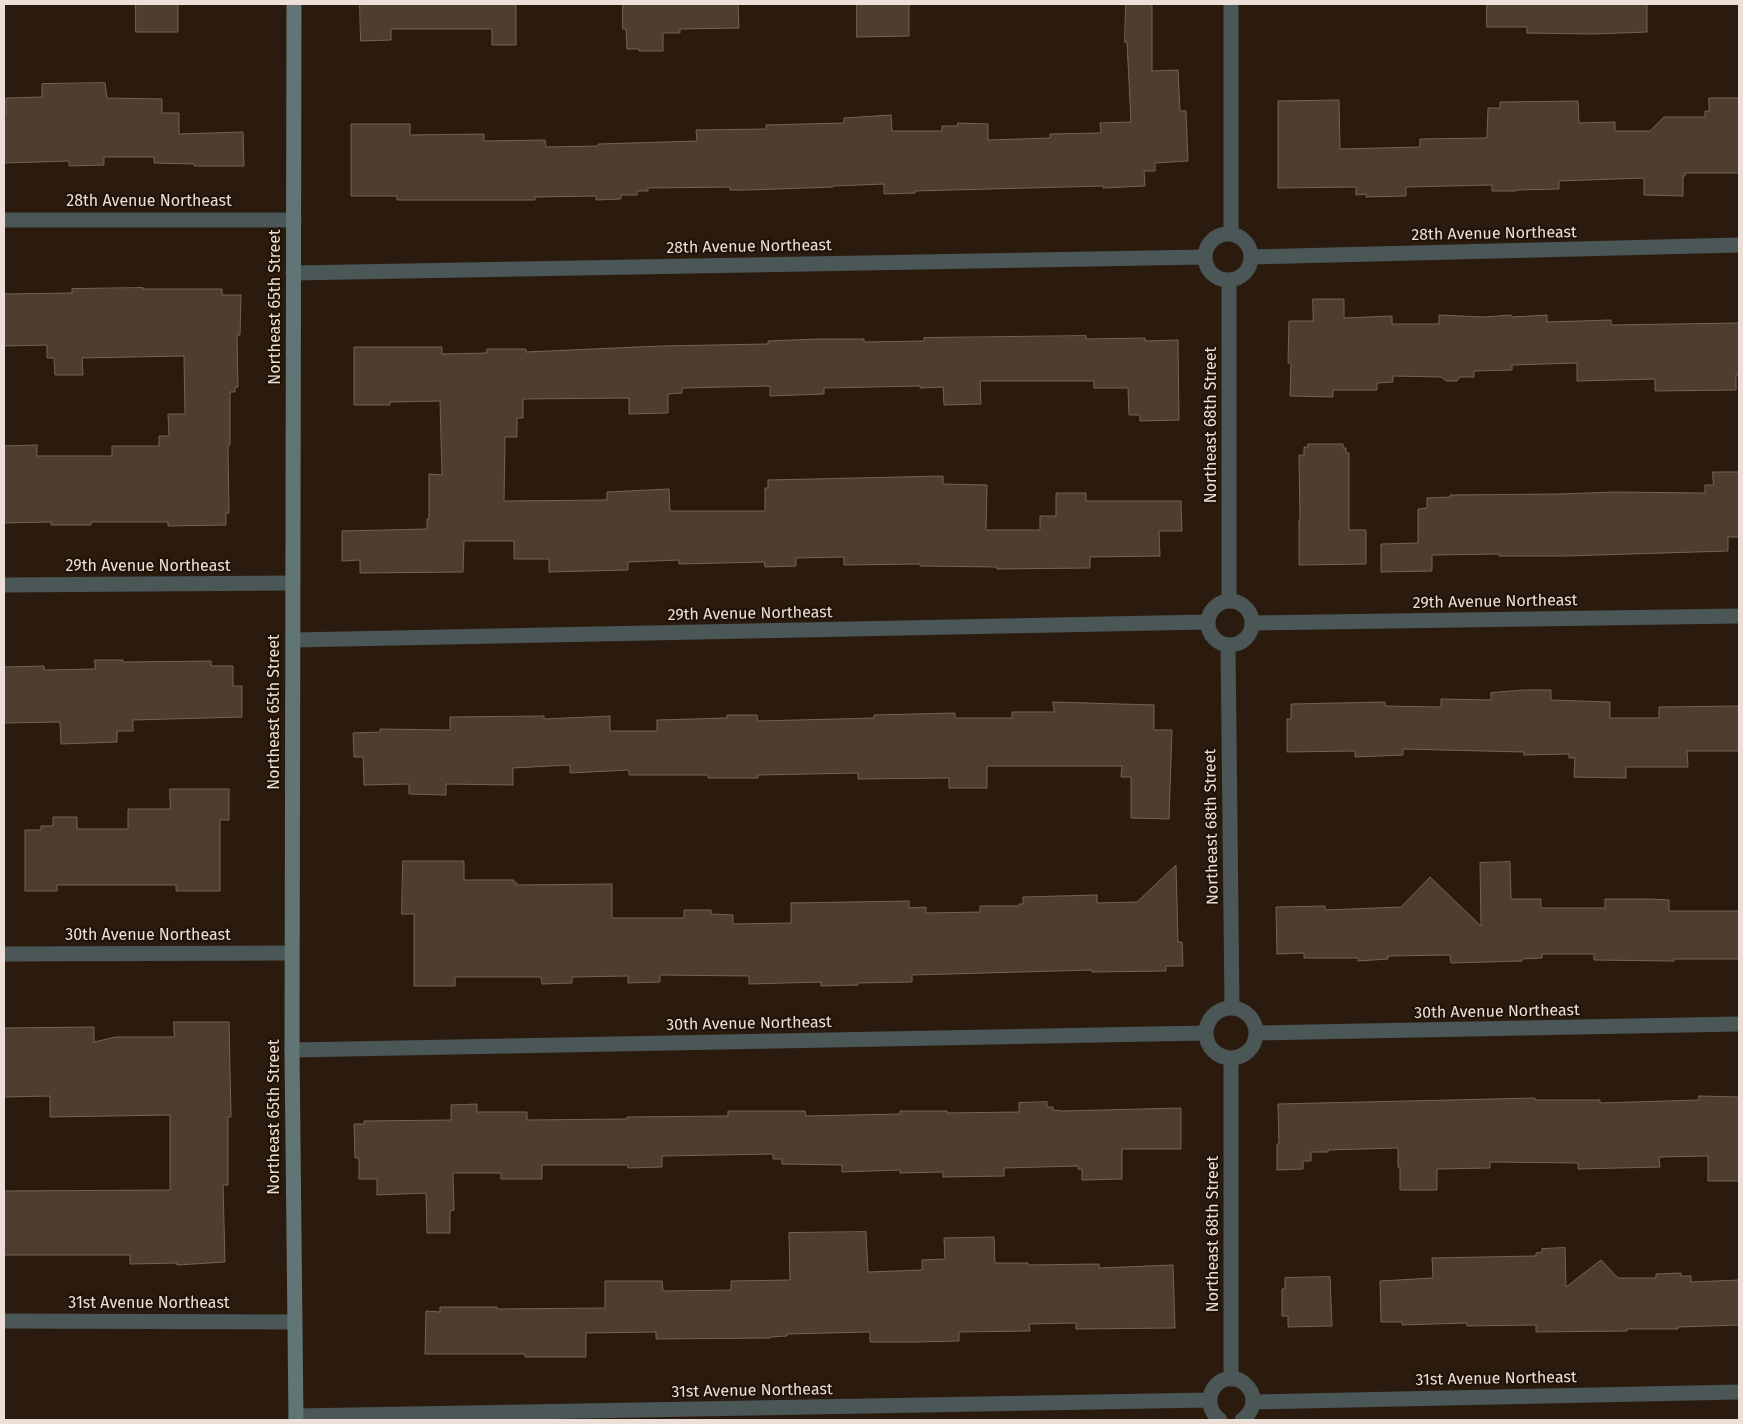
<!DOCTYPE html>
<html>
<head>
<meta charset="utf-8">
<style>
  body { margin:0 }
  #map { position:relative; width:1743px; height:1424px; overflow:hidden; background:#2b1b0f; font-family:"Fira Sans",sans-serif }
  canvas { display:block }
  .frame { position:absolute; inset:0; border:5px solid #ebdfd7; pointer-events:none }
</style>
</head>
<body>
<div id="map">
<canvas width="1743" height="1424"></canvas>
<div class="frame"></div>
</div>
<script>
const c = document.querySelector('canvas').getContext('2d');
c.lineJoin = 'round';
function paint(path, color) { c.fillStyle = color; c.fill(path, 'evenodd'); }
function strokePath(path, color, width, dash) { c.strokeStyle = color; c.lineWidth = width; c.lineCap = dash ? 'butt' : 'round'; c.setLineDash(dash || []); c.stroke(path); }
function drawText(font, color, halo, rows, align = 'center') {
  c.font = font + ' "Fira Sans",sans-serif'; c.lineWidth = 4; c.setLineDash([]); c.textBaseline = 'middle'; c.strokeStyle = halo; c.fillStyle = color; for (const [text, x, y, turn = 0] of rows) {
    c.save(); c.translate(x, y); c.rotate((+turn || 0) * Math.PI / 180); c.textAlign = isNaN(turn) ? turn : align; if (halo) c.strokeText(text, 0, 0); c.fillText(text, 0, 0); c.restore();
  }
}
const building = new Path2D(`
  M 136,4 L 178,4 L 178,32 L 136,32 Z
  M 360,4 L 516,4 L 516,45 L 492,45 L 492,29 L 391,29 L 391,40 L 361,41 Z
  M 623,4 L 738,4 L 739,28 L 680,29 L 680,33 L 663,33 L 663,51 L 639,51 L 639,49 L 627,49 L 626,29 L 623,29 Z
  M 857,4 L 909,4 L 909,36 L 857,37 Z
  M 1126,4 L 1152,4 L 1152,71 L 1178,70 L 1180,111 L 1186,111 L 1188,161 L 1155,163 L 1155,171 L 1144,171 L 1145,186 L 1103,188 L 1103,186 L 915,191 L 915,193 L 884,194 L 884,184 L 833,186 L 833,187 L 748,190 L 730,190 L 730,187 L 648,188 L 648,191 L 637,191 L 637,195 L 621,195 L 621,199 L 596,200 L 596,196 L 535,197 L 535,200 L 397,200 L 397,196 L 351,196 L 351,124 L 410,124 L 410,135 L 484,134 L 484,141 L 545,140 L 546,147 L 598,146 L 598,144 L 697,141 L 696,130 L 766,129 L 766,125 L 844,123 L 844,118 L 891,115 L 892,131 L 942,131 L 942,126 L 957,126 L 958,123 L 988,124 L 988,140 L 1050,138 L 1050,134 L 1101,133 L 1100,123 L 1131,122 L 1127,42 L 1125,42 Z
  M 1487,4 L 1647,4 L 1647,32 L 1592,34 L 1527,33 L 1527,27 L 1487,27 Z
  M 105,83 L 107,98 L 162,99 L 162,113 L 179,113 L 179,134 L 243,132 L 244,166 L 194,166 L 194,164 L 154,163 L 154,157 L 104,157 L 104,165 L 69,166 L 69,161 L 4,163 L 4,115 L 6,115 L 6,98 L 42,97 L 42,84 Z
  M 1709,98 L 1739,98 L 1739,173 L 1685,173 L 1685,176 L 1683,176 L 1683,196 L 1644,195 L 1644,178 L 1559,181 L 1559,189 L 1517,190 L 1516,191 L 1492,191 L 1492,185 L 1406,187 L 1406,196 L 1366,197 L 1366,194 L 1356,195 L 1356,187 L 1278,188 L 1278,101 L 1339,100 L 1340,149 L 1420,147 L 1420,139 L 1487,138 L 1488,108 L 1500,108 L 1500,102 L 1578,101 L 1579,123 L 1615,122 L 1615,131 L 1650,131 L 1664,117 L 1705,117 L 1705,111 L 1709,111 Z
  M 143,288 L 143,289 L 222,289 L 222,295 L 241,295 L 240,335 L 237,335 L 238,387 L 235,387 L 235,392 L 230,392 L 230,445 L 228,445 L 229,513 L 226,513 L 226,525 L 168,526 L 168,522 L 91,522 L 91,525 L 51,525 L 51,522 L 4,523 L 4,446 L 37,445 L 37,456 L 112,456 L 112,446 L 159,446 L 159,436 L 169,436 L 168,414 L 185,414 L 184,356 L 82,358 L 83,375 L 55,375 L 54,358 L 47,358 L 47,345 L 4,346 L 4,294 L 72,293 L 72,289 Z
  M 1313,299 L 1344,299 L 1344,318 L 1392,316 L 1392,324 L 1439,324 L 1439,315 L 1484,317 L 1511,315 L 1512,317 L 1547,315 L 1547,322 L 1611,320 L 1611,325 L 1739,323 L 1739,375 L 1736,375 L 1736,390 L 1655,391 L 1655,379 L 1577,381 L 1577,363 L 1512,365 L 1512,370 L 1474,371 L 1474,377 L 1460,377 L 1457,381 L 1446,381 L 1441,377 L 1393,376 L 1393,382 L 1377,383 L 1377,390 L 1333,390 L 1333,397 L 1290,396 L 1291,363 L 1288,363 L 1289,321 L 1313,321 Z
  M 1086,336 L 1086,339 L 1145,338 L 1145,341 L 1178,340 L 1179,420 L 1140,421 L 1140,415 L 1129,415 L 1128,388 L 1094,388 L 1094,381 L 980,381 L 981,404 L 944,405 L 943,387 L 920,388 L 920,386 L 824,388 L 824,394 L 770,396 L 770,386 L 682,388 L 682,393 L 668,394 L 668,413 L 629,414 L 629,398 L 523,399 L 523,418 L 517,418 L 517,437 L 505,437 L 504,501 L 607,500 L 607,492 L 669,489 L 670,511 L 765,511 L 765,488 L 768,488 L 768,480 L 943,476 L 943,484 L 987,485 L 986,530 L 1040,530 L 1040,516 L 1056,516 L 1056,493 L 1086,493 L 1086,501 L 1181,501 L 1182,531 L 1159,531 L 1160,556 L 1090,557 L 1090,568 L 997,569 L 997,567 L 920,566 L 920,564 L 844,565 L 844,557 L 796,558 L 796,566 L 765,567 L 764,562 L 679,564 L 679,560 L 628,562 L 628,570 L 549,572 L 549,559 L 514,559 L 514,541 L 464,541 L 463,572 L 360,573 L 360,560 L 342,561 L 342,531 L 427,529 L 427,519 L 429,519 L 429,474 L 442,475 L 440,401 L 390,402 L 390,405 L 354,405 L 354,347 L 442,347 L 442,354 L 487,353 L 487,349 L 526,349 L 526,352 L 660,346 L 768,344 L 768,341 L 818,339 L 864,339 L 864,342 L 924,341 L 924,338 Z
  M 1308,444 L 1343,444 L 1343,448 L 1346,448 L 1346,453 L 1349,453 L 1349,530 L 1366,530 L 1366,564 L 1299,565 L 1299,520 L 1300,520 L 1299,455 L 1304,455 L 1304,447 L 1308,447 Z
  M 1713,472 L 1739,472 L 1739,537 L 1728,537 L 1728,551 L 1564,556 L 1499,556 L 1499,554 L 1432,555 L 1432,571 L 1381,572 L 1381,544 L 1418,543 L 1418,509 L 1427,508 L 1427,498 L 1451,497 L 1450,495 L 1559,494 L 1615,492 L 1705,493 L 1705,485 L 1713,485 Z
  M 95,660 L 123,660 L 123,662 L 211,661 L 211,666 L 233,666 L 233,686 L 242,686 L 242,717 L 133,720 L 133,731 L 117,731 L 117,742 L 61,744 L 60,722 L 4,723 L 4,667 L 44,666 L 44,670 L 95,669 Z
  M 1524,690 L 1551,690 L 1551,700 L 1610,702 L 1610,718 L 1659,718 L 1659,707 L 1739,706 L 1739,751 L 1687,751 L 1688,767 L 1626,767 L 1626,778 L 1574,777 L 1575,758 L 1569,758 L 1569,754 L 1524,755 L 1524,752 L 1403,749 L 1403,755 L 1355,757 L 1355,751 L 1287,752 L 1287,719 L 1291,719 L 1291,704 L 1385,702 L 1385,706 L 1441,707 L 1441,699 L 1491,700 L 1491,693 Z
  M 1053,702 L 1154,705 L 1154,730 L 1172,730 L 1169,819 L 1131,818 L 1131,777 L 1121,777 L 1122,766 L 987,766 L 987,788 L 949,788 L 949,778 L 858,779 L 858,773 L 758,775 L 758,778 L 708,778 L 708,775 L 629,775 L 629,770 L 570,773 L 570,765 L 513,768 L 513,785 L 446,784 L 446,795 L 409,794 L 409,784 L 364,785 L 363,757 L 354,757 L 353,733 L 380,732 L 380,729 L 450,730 L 450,717 L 544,716 L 544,719 L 610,716 L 610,731 L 657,731 L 657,720 L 727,718 L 727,715 L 757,715 L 758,721 L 874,718 L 874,715 L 955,713 L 955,718 L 1012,718 L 1012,712 L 1054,712 Z
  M 170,789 L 229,789 L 229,820 L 220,820 L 220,891 L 176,891 L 176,885 L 57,885 L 57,891 L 25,891 L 25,830 L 41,830 L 41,826 L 53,826 L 53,817 L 77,817 L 77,829 L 128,829 L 128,809 L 170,809 Z
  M 403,861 L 464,861 L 464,880 L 514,880 L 514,883 L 517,883 L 517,885 L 612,884 L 612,918 L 684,918 L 684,910 L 711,910 L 711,914 L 733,915 L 733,924 L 791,923 L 791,903 L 909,901 L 909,908 L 926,907 L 926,913 L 980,912 L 980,906 L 1019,906 L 1019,904 L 1023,904 L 1023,897 L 1097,895 L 1097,903 L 1137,902 L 1176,865 L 1178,942 L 1182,942 L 1183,966 L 1166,966 L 1166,971 L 1092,972 L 1092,970 L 912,975 L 912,982 L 858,983 L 858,985 L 821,986 L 821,982 L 749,984 L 749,976 L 660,975 L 660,982 L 628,983 L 628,976 L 572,977 L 572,983 L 542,984 L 541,977 L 455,977 L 455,986 L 414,986 L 414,914 L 402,914 Z
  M 1510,862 L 1511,899 L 1541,899 L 1541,908 L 1605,908 L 1605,899 L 1650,899 L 1669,900 L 1669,911 L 1739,911 L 1739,959 L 1674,959 L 1674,961 L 1594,960 L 1594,954 L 1542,954 L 1542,958 L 1522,959 L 1522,961 L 1451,963 L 1450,955 L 1388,956 L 1388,959 L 1358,961 L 1358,958 L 1304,958 L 1304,953 L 1277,954 L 1276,907 L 1325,906 L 1325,910 L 1401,907 L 1430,877 L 1481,926 L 1480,863 Z
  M 174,1022 L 229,1022 L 231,1117 L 228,1117 L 228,1185 L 223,1185 L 225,1262 L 177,1265 L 177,1263 L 130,1264 L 130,1255 L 4,1255 L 4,1191 L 170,1190 L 170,1115 L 50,1117 L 50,1096 L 4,1097 L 4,1028 L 94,1027 L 94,1042 L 116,1037 L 174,1037 Z
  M 1699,1096 L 1739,1097 L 1739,1181 L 1708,1181 L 1708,1156 L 1659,1157 L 1660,1167 L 1578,1169 L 1578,1163 L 1490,1162 L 1490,1168 L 1437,1169 L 1437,1190 L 1400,1190 L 1400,1167 L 1398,1167 L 1398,1148 L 1328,1150 L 1328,1152 L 1311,1152 L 1311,1161 L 1303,1161 L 1303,1169 L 1277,1170 L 1277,1144 L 1279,1144 L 1278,1104 L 1535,1098 L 1535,1100 L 1600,1100 L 1600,1103 L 1699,1100 Z
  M 1047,1102 L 1047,1107 L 1053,1107 L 1053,1110 L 1062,1111 L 1181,1108 L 1181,1149 L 1122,1149 L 1122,1179 L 1082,1180 L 1082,1169 L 1078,1169 L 1078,1166 L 1004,1168 L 1004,1176 L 943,1177 L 943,1172 L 900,1173 L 900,1170 L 842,1172 L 842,1165 L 782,1164 L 782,1159 L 773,1159 L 773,1154 L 662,1156 L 662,1167 L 628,1168 L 628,1165 L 542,1165 L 542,1179 L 501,1179 L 501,1173 L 453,1173 L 454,1210 L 450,1211 L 450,1233 L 427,1233 L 426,1193 L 377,1195 L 377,1179 L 359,1179 L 359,1158 L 355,1158 L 354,1124 L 364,1124 L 364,1121 L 451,1120 L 451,1105 L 477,1104 L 477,1112 L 527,1112 L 527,1120 L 627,1119 L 627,1117 L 728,1116 L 728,1111 L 805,1111 L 806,1116 L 900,1114 L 900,1111 L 947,1111 L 947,1113 L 1019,1112 L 1019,1103 Z
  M 866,1232 L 868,1272 L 922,1270 L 922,1260 L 945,1259 L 944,1238 L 994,1237 L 995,1263 L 1028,1263 L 1028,1265 L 1099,1264 L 1099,1268 L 1173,1265 L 1175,1328 L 1076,1329 L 1076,1323 L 1029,1324 L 1030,1331 L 959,1332 L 959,1341 L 917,1342 L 870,1342 L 870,1332 L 787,1334 L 787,1336 L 770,1337 L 770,1338 L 656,1339 L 656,1332 L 586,1333 L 586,1357 L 525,1357 L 525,1354 L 425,1354 L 426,1311 L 440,1312 L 440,1307 L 497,1307 L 497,1309 L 605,1308 L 605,1281 L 662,1281 L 663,1291 L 731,1290 L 731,1281 L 790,1280 L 789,1233 Z
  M 1565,1248 L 1566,1287 L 1601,1260 L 1618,1278 L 1656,1278 L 1656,1274 L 1681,1273 L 1681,1276 L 1691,1276 L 1691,1282 L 1739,1280 L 1739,1325 L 1678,1327 L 1678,1329 L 1627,1329 L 1627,1331 L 1536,1332 L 1536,1325 L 1467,1326 L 1467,1323 L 1402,1325 L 1402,1322 L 1381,1322 L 1380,1281 L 1433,1278 L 1432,1258 L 1536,1256 L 1536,1253 L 1542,1252 L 1542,1249 Z
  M 1330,1277 L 1332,1326 L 1288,1327 L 1288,1316 L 1282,1316 L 1282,1289 L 1285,1289 L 1285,1278 Z`);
paint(building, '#4f3e2f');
strokePath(building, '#756354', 1);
strokePath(new Path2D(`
  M 1231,4 L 1231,234
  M 4,220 L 294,220
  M1205 257a23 23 0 1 1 46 0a23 23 0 1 1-46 0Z
  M 1251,257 L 1739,245
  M 293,273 L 1205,257
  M 4,585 L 293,583
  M 1229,600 L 1229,280
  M1208 623a22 22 0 1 1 44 0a22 22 0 1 1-44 0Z
  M 1252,623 L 1739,616
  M 293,640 L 1207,622
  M 1228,645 L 1232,1007
  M 4,954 L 292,953
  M1206 1033a25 25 0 1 1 50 0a25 25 0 1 1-50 0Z
  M 1256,1033 L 1739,1024
  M 292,1050 L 1206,1033
  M 1231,1058 L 1231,1379
  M 4,1321 L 295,1322
  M 1253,1402 L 1739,1392
  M 296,1416 L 1209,1400
  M 1220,1420 C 1195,1400 1221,1366 1244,1383 C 1250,1388 1253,1393 1253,1400 C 1253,1409 1249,1415 1242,1420`), '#4b5656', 15);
strokePath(new Path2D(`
  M 294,4 L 292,1050 L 296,1420`), '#627575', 15);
drawText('16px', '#ebdfd7', '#211206', [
  ["28th Avenue Northeast",149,202],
  ["28th Avenue Northeast",1494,234,-1],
  ["28th Avenue Northeast",749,247,-1],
  ["Northeast 65th Street",276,307,-90],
  ["Northeast 68th Street",1212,425,-90],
  ["29th Avenue Northeast",148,567],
  ["29th Avenue Northeast",1495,602,-1],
  ["29th Avenue Northeast",750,614,-1],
  ["Northeast 65th Street",275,712,-90],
  ["Northeast 68th Street",1212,827,-91],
  ["30th Avenue Northeast",148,936],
  ["30th Avenue Northeast",1497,1012,-1],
  ["30th Avenue Northeast",749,1024,-1],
  ["Northeast 65th Street",275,1117,-90],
  ["Northeast 68th Street",1214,1234,-90],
  ["31st Avenue Northeast",149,1304],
  ["31st Avenue Northeast",1496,1379,-1],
  ["31st Avenue Northeast",752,1391,-1]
]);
</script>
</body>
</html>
